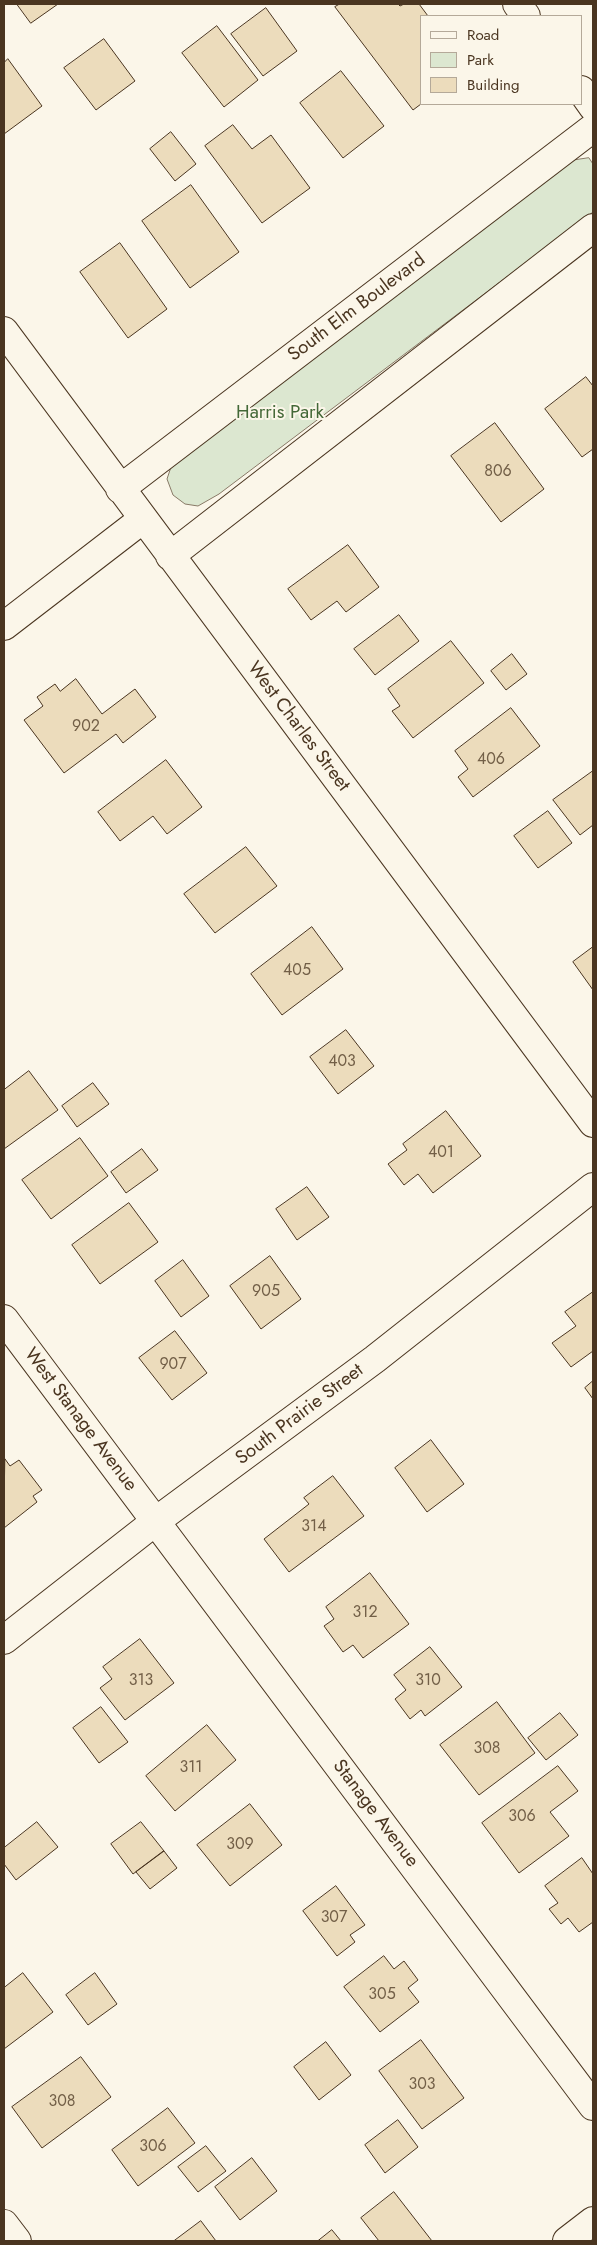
<!DOCTYPE html>
<html>
<head>
<meta charset="utf-8">
<style>
  body { margin:0 }
  #map { position:relative; width:597px; height:2245px; overflow:hidden; background:#fbf6e9; font-family:Jost,sans-serif }
  canvas { display:block }
  .frame { position:absolute; inset:0; border:5px solid #4a3520; pointer-events:none }
  .legend { position:absolute; left:420px; top:15px; width:162px; height:90px; box-sizing:border-box; background:#fbf6e9; border:1px solid #b4a999; margin:0; padding:6px 9px; list-style:none; font-size:15px; color:#4a3520 }
  .legend li { display:flex; align-items:center; gap:10px; height:25px }
  .legend b { width:25px; border:1px solid #b4a999 }
</style>
</head>
<body>
<div id="map">
<canvas width="597" height="2245"></canvas>
<div class="frame"></div>
<ul class="legend">
<li><b style="height:6px;background:#fbf6e9"></b>Road</li>
<li><b style="height:14px;background:#dce7d0"></b>Park</li>
<li><b style="height:14px;background:#ecdcbc"></b>Building</li>
</ul>
</div>
<script>
const c = document.querySelector('canvas').getContext('2d');
c.lineJoin = 'round';
function paint(path, color) { c.fillStyle = color; c.fill(path, 'evenodd'); }
function strokePath(path, color, width, dash) { c.strokeStyle = color; c.lineWidth = width; c.lineCap = dash ? 'butt' : 'round'; c.setLineDash(dash || []); c.stroke(path); }
function drawText(font, color, halo, rows, align = 'center') {
  c.font = font + ' Jost,sans-serif'; c.lineWidth = 4; c.setLineDash([]); c.textBaseline = 'middle'; c.strokeStyle = halo; c.fillStyle = color; for (const [text, x, y, turn = 0] of rows) {
    c.save(); c.translate(x, y); c.rotate((+turn || 0) * Math.PI / 180); c.textAlign = isNaN(turn) ? turn : align; if (halo) c.strokeText(text, 0, 0); c.fillText(text, 0, 0); c.restore();
  }
}
const green = new Path2D(`
  M 589,158 L 593,164 L 593,212 L 219,494 L 198,506 L 185,504 L 173,495 L 167,479 L 171,467 L 568,161 Z`);
paint(green, '#dce7d0');
strokePath(green, '#887966', 1);
const building = new Path2D(`
  M 17,4 L 58,4 L 31,23 Z
  M 340,4 L 398,4 L 400,6 L 404,4 L 419,4 L 428,16 L 421,16 L 421,104 L 413,110 L 335,7 Z
  M 266,8 L 297,51 L 263,76 L 231,34 Z
  M 217,26 L 258,80 L 224,107 L 182,53 Z
  M 104,39 L 135,81 L 96,110 L 64,68 Z
  M 8,59 L 42,106 L 4,134 L 4,63 Z
  M 341,71 L 384,126 L 343,158 L 300,103 Z
  M 233,125 L 252,149 L 271,135 L 310,188 L 262,223 L 205,146 Z
  M 171,132 L 196,164 L 175,181 L 150,149 Z
  M 191,185 L 239,252 L 190,288 L 142,221 Z
  M 120,243 L 167,309 L 128,338 L 80,272 Z
  M 586,377 L 593,386 L 593,449 L 582,457 L 545,409 Z
  M 495,423 L 544,489 L 501,522 L 451,456 Z
  M 348,545 L 379,587 L 346,612 L 337,601 L 311,620 L 288,589 Z
  M 399,615 L 419,641 L 375,675 L 354,649 Z
  M 451,641 L 484,683 L 413,738 L 392,711 L 400,706 L 388,689 Z
  M 512,654 L 527,674 L 506,690 L 491,671 Z
  M 76,679 L 102,714 L 135,689 L 156,717 L 123,743 L 116,734 L 64,773 L 24,720 L 43,706 L 37,697 L 55,684 L 60,691 Z
  M 511,708 L 540,746 L 473,797 L 458,777 L 468,769 L 455,751 Z
  M 166,760 L 202,807 L 167,834 L 153,816 L 120,841 L 98,812 Z
  M 593,771 L 593,825 L 580,835 L 553,800 Z
  M 548,811 L 572,843 L 538,868 L 514,836 Z
  M 246,847 L 277,886 L 215,933 L 184,894 Z
  M 312,927 L 343,969 L 282,1015 L 251,974 Z
  M 593,947 L 593,990 L 573,962 Z
  M 346,1030 L 374,1066 L 338,1094 L 310,1057 Z
  M 29,1071 L 58,1110 L 4,1149 L 4,1090 Z
  M 93,1083 L 109,1104 L 77,1127 L 62,1106 Z
  M 446,1111 L 481,1156 L 433,1193 L 418,1174 L 404,1185 L 388,1164 L 407,1150 L 403,1144 Z
  M 80,1138 L 108,1176 L 51,1219 L 22,1180 Z
  M 142,1149 L 158,1170 L 126,1193 L 111,1172 Z
  M 307,1187 L 329,1217 L 297,1240 L 276,1209 Z
  M 129,1203 L 158,1242 L 100,1284 L 72,1245 Z
  M 270,1256 L 301,1299 L 261,1329 L 230,1286 Z
  M 183,1260 L 209,1296 L 181,1317 L 155,1281 Z
  M 593,1292 L 593,1351 L 571,1367 L 552,1343 L 576,1326 L 565,1312 Z
  M 175,1331 L 207,1373 L 172,1400 L 139,1358 Z
  M 593,1381 L 593,1399 L 585,1388 Z
  M 431,1440 L 464,1484 L 427,1512 L 395,1468 Z
  M 5,1459 L 10,1466 L 19,1460 L 42,1490 L 33,1496 L 37,1502 L 4,1528 Z
  M 333,1476 L 364,1516 L 289,1572 L 264,1539 L 309,1504 L 304,1498 Z
  M 370,1573 L 409,1624 L 363,1658 L 353,1645 L 343,1652 L 324,1626 L 334,1619 L 326,1607 Z
  M 140,1639 L 174,1683 L 125,1720 L 100,1688 L 112,1679 L 103,1667 Z
  M 430,1647 L 462,1687 L 425,1716 L 421,1710 L 410,1719 L 395,1699 L 406,1690 L 394,1675 Z
  M 497,1702 L 535,1753 L 479,1795 L 440,1745 Z
  M 101,1707 L 128,1742 L 99,1763 L 73,1728 Z
  M 560,1713 L 578,1735 L 546,1760 L 528,1738 Z
  M 207,1725 L 236,1760 L 175,1811 L 146,1776 Z
  M 558,1766 L 578,1791 L 550,1812 L 569,1836 L 519,1873 L 482,1823 Z
  M 250,1804 L 282,1845 L 230,1886 L 197,1845 Z
  M 37,1822 L 58,1847 L 16,1880 L 4,1864 L 4,1848 Z
  M 141,1822 L 164,1851 L 133,1874 L 111,1844 Z
  M 164,1851 L 177,1868 L 150,1889 L 136,1872 Z
  M 582,1858 L 593,1874 L 593,1922 L 579,1932 L 568,1918 L 561,1924 L 549,1909 L 558,1903 L 545,1886 Z
  M 336,1886 L 365,1925 L 350,1935 L 355,1942 L 337,1956 L 303,1911 Z
  M 384,1956 L 394,1969 L 404,1961 L 418,1980 L 408,1988 L 419,2002 L 380,2032 L 344,1987 Z
  M 23,1973 L 53,2012 L 4,2049 L 4,1988 Z
  M 95,1973 L 117,2004 L 88,2025 L 66,1995 Z
  M 421,2040 L 464,2098 L 422,2129 L 379,2071 Z
  M 326,2042 L 351,2075 L 319,2100 L 294,2067 Z
  M 81,2057 L 111,2097 L 42,2148 L 12,2107 Z
  M 168,2108 L 195,2143 L 138,2186 L 112,2150 Z
  M 398,2120 L 418,2147 L 385,2173 L 365,2145 Z
  M 206,2146 L 226,2171 L 198,2192 L 178,2167 Z
  M 252,2158 L 277,2191 L 240,2220 L 215,2187 Z
  M 394,2192 L 432,2241 L 379,2241 L 361,2218 Z
  M 201,2221 L 216,2241 L 174,2241 Z
  M 332,2230 L 341,2241 L 318,2241 Z`);
paint(building, '#ecdcbc');
strokePath(building, '#4a3520', 1);
const street = new Path2D(`
  M 517,4 L 526,16
  M 581,90 L 593,107
  M 4,331 L 593,1123
  M 120,489 L 593,128
  M 170,556 L 593,228
  M 4,626 L 143,519
  M 4,1319 L 593,2106
  M 4,1640 L 156,1521 L 375,1359 L 593,1187
  M 4,2224 L 17,2241`);
const secondary = new Path2D(`
  M 567,2241 L 593,2221`);
strokePath(street, '#4a3520', 30);
strokePath(secondary, '#4a3520', 30);
strokePath(street, '#fbf6e9', 28);
strokePath(secondary, '#fbf6e9', 28);
drawText('16px', '#725f47', null, [
  ["806",498,472],
  ["902",86,727],
  ["406",491,760],
  ["405",297,971],
  ["403",342,1062],
  ["401",441,1153],
  ["905",266,1292],
  ["907",173,1365],
  ["314",314,1527],
  ["312",365,1613],
  ["313",141,1681],
  ["310",428,1681],
  ["308",487,1749],
  ["311",191,1768],
  ["306",522,1817],
  ["309",240,1845],
  ["307",334,1918],
  ["305",382,1995],
  ["303",422,2085],
  ["308",62,2102],
  ["306",153,2147]
]);
drawText('19px', '#4a3520', '#fbf6e9', [
  ["South Elm Boulevard",357,308,-37],
  ["West Charles Street",298,727,53],
  ["South Prairie Street",300,1415,-37],
  ["West Stanage Avenue",80,1420,53],
  ["Stanage Avenue",375,1814,53]
]);
drawText('19px', '#436837', '#fbf6e9', [
  ["Harris Park",280,413]
]);
</script>
</body>
</html>
